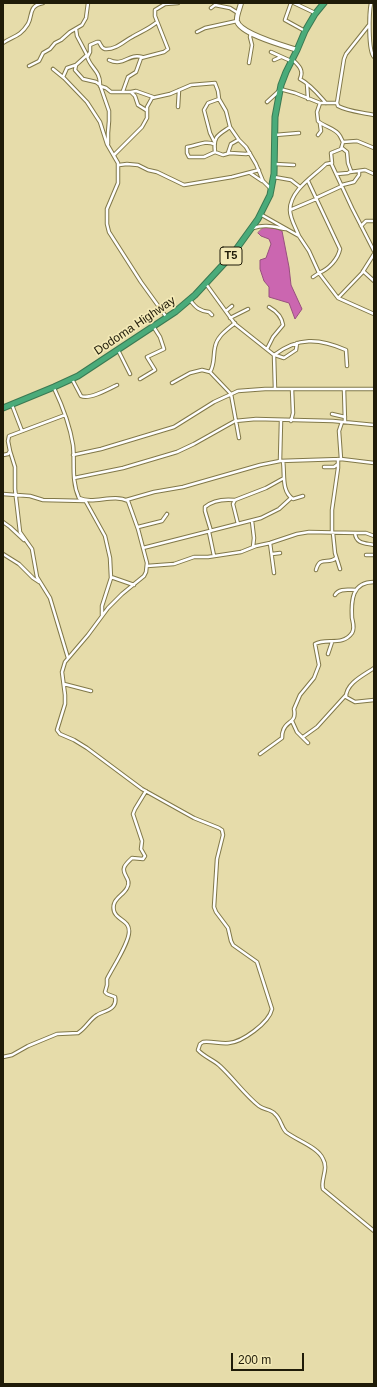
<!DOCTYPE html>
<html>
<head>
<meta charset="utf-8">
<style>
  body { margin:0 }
  #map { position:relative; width:377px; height:1387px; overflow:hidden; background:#e6dcaa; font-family:Arial,sans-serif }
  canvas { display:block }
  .frame { position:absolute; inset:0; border:4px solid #1f1b08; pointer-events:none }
  .scale { position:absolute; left:231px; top:1353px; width:73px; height:18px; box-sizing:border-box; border:2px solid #1f1b08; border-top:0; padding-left:5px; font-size:12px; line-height:14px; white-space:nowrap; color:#1f1b08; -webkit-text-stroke:3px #f3e9b6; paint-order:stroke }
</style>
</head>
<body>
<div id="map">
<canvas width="377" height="1387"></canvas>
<div class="frame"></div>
<div class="scale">200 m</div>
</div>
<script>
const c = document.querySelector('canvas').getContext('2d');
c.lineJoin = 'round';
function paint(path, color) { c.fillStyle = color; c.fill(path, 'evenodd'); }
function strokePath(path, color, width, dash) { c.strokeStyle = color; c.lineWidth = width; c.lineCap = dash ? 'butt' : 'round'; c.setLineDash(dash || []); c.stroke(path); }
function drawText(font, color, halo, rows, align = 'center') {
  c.font = font + ' Arial,sans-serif'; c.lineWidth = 3.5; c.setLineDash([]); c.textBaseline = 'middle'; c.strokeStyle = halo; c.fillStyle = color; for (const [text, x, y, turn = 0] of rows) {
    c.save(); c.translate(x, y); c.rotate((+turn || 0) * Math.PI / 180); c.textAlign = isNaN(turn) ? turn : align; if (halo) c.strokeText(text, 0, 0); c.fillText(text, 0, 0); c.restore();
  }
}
const water = new Path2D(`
  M 264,227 L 274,228 L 282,231 L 289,267 L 291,285 L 302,309 L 295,319 L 289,303 L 269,297 L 269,287 L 264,281 L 260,269 L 260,260 L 266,258 L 271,244 L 269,239 L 261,236 L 258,233 Z`);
paint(water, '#cb66b0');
strokePath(water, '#97507e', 1);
const street = new Path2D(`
  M 291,3 L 285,20 L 305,31
  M 294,3 L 315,13
  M 371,3 C 369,13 368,51 374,57
  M 211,8 L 215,5 L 230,8 L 238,13
  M 76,29 L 77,36 L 87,55 L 76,65 L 75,70 L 83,79 L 96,82 L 100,85 L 109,111 L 109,121 L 108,133 L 108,144
  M 197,32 L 205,28 L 237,21
  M 3,43 C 13,36 20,37 28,24 C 33,15 28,6 43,3
  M 271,52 L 291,61
  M 87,56 C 90,68 100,70 100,84
  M 88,56 L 90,52 L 90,45 L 97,42 L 99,42 C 101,45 101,48 105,49 C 116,50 124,41 132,37 C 140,32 149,29 157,22
  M 109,60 C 124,67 128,53 142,57
  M 274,60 L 281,57
  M 293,60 C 299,66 304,70 300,79 C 310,84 318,94 326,103
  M 249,63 L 252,45 L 250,37 L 251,33
  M 29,66 L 39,61 L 43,53 L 50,49 L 55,43 L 61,40 L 70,32 L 82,25 L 86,18 L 88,3
  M 53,69 L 64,78 L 87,102 L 100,122 L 107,144 L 118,163 L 118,183 L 107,209 L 107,224 L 109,232 L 141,282 L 167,318
  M 63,77 L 67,68 L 76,65
  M 307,84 L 308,99
  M 100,86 L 106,88 L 111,92 L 131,92 L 135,96 L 138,105 L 146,110
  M 280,89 L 295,93 L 320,103 L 337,103 L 344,59 L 346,54 L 369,25
  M 123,91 L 128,77 L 136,72 L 141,58 L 164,52 L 168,49 L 155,16 L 155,10 L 165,4 L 178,3
  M 131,92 L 136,91 L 153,97
  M 267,102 L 279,91
  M 320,103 L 317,112 L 318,121 C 324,127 336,128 340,136 C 341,138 342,140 343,142 L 341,149 L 331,153 L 332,163
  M 337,103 L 338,106 C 349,112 362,112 374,115
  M 178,107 L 179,90
  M 230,127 C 218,135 213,136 215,152 L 223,155 L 230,153 L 246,154 L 250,153
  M 275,135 L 299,133
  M 318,135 L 321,131 L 320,124
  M 214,141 L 210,133 L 204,110 L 208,103 L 219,99
  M 343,142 L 357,141 L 374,148
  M 214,144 C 204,140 197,146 187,147 L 187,153 L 189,157 L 204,157 L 215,152
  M 228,153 L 231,144 L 238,140
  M 114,155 L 142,127 L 147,118 L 147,107 L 152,98 L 170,94 L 191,85 L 215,83 L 218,91 L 219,99 L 226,111 L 230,127 L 239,140 L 246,147 L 256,164 L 263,181 L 271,189
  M 275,164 L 294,165
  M 119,165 L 127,164 L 138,165 L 148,170 L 157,172 L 184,185 L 232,177 L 259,170
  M 350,172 L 365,170 L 374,174
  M 250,173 L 262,181
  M 337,174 L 348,173 L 351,171 L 348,163 L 347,152 L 342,148
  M 274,177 L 291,180 L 300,187
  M 308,181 L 340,249 C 338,259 329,269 319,273
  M 342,185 L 354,182 L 359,175 L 359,171
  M 316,198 L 342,186
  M 290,210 L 316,199
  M 260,214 L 299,236 L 309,251 L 319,273 L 338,298 L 374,314
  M 361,226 L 366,221 L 374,221
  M 253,228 C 265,224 274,227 286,229
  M 299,236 C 296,228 290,219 290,210 C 290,190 313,177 326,164 L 331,163 L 352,208 L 374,251
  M 363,271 L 374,281
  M 313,277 L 319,273
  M 206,284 L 235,324 L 274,355 L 275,389
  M 338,298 L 362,273 L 374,254
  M 190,300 C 196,308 200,311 209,312 L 212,315
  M 226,311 L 232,306
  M 230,318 L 248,309
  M 267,349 L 273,337 L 283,325 C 282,317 276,311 269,307
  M 118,350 L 130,374
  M 274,355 C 298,337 319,338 346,350 L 347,366
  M 275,355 L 284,358 L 296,350 L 297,343
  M 210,372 C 215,364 213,356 215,347 C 217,336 227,330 235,323
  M 72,379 L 81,396 C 89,400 109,389 117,385
  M 140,379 L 155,370 L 147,357 L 164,349 L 160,337 L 153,326
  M 172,383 L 190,373 L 202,370 L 210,372 L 231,394 L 239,438
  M 54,388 C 62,405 70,426 73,445 C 75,462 71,481 79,498 C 94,505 113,493 128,501 L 138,529 L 147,563 L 146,572 L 144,576 L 122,594 L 108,608 L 88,635 L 65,662 L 62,672 L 65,695 L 65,704 L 57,730 L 60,734 L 74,740 L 87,748 L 142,789 L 194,818 L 219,828 L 222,830 L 223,835 L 217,859 L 214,907 L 216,912 L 228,928 L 231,941 L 233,945 L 257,962 L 272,1009 C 269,1023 242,1042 229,1043 C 220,1044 212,1041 203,1042 L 200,1044 L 198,1050 C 204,1057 214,1060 220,1066 C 234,1079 245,1095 259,1106 C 264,1110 271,1109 275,1114 C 281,1119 281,1127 286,1132 C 296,1140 318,1147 323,1159 C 329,1169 320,1180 323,1189 L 374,1231
  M 344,389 L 345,422
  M 12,405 L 22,431
  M 332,414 L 345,417
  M 291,421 L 293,413 L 292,389
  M 10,451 L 15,467 L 15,489 L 20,532 L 32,549 L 37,577 L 50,598 L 68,658
  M 3,455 L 8,454 L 10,451 L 8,441 L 9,436 L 65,415
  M 73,455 L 101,449 L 174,427 L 214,402 L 238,391 L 265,389 L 374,389
  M 341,459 L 339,431 L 342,422
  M 280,461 L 281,421
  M 283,461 C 285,474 281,491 293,499 L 303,496
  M 324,467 L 334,467 L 338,464
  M 74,478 L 123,468 L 177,452 L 194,444 L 235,421 L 256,419 L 333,421 L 374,425
  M 3,494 L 30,496 L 43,500 L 85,501
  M 85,500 L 105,536 L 110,558 L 111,578 L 102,606 L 102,615
  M 126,500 L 154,492 L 183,487 L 260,465 L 280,461 L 341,459 L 374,463
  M 252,521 L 254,538 L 253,547
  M 3,522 L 10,527 L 24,540
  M 238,524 L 233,504 L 235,500 L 266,488 L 284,478
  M 138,527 L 162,521 L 167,514
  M 211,531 L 205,511 L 205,507 C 213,500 225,499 235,500
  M 209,532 L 214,556
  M 332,533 L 332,510 L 338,468 L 338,459
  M 333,533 L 335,553 L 340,569
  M 355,533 C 356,544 365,543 374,545
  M 270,543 L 274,573
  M 143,548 L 261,518 L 279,509 L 291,498
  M 3,554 L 19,564 L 33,578 L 39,582
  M 272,554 L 280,553
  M 366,555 L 374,555
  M 147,566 L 174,564 L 194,557 L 208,557 L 241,552 L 256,546 L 270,543 L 297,534 L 309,532 L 357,533 L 366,533 L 374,536
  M 316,570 C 320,555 328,565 336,558
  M 111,577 L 134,585
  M 335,595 C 339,588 348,590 356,590
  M 328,654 L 332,642
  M 374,668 C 364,675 346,683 346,697 L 355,702 L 374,700
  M 64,684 L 91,691
  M 292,721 L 297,732 L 308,743
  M 303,737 L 317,727 L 346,695
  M 260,754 L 282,738 C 282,735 282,733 283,731 C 286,720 297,724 294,709 L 300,695 L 314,678 L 319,665 L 315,644 C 326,637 342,647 352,633 C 355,628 353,623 352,618 C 351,600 352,582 374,582
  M 3,1057 L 12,1055 L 28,1046 L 57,1034 L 78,1033 C 86,1028 90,1019 97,1015 C 103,1011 118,1010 115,997 L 107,994 L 105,992 L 107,985 L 107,979 C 113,967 129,943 129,932 C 130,920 116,920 114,911 C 111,899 123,896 127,888 C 132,879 122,875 124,868 C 125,864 129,861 132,858 L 143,859 L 145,856 L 141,849 L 142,841 L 133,814 L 135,809 L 146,791`);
const secondary = new Path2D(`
  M 241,3 C 240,8 236,16 237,21 C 240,34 285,46 297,50`);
const highway = new Path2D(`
  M 3,408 L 54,387 L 78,376 L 175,312 L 195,295 L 232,255 L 258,219 L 270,195 L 274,174 L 275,117 L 281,85 L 286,72 L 297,50 L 305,31 L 315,14 L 324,3`);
strokePath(street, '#817849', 4.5);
strokePath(secondary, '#817849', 6);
strokePath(highway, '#3b7952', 7);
strokePath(street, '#fff', 2.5);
strokePath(secondary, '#fff', 4);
strokePath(highway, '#4aab7a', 5);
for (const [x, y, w] of [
  [231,256,22]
]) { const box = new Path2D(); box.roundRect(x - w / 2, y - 9, w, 18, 3); c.fillStyle = '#f3e9b6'; c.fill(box); strokePath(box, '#1f1b08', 1); }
drawText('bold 11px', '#1f1b08', null, [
  ["T5",231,256]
]);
drawText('12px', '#1f1b08', '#f3e9b6', [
  ["Dodoma Highway",135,326,-34]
]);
</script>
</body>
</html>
